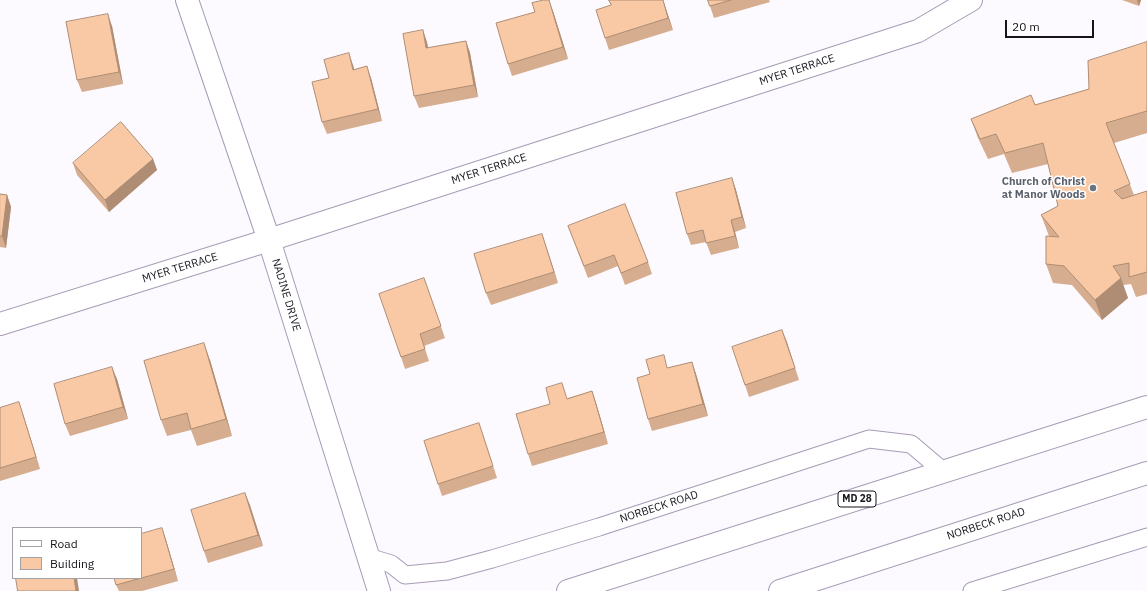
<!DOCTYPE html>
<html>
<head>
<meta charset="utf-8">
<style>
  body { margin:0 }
  #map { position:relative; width:1147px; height:591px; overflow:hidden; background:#fcf9ff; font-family:"IBM Plex Sans",sans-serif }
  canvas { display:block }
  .legend { position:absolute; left:12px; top:527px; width:130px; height:52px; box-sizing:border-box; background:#fff; border:1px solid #a2a1a4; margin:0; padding:5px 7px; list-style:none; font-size:12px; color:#17131c }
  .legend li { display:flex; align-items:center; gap:8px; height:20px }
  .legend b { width:20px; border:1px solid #a2a1a4 }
  .scale { position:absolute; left:1005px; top:20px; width:89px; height:18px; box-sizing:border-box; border:2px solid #17131c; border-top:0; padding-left:5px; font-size:12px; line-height:14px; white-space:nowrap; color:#17131c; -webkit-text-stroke:3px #fff; paint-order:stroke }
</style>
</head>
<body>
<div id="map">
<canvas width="1147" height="591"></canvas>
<ul class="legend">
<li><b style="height:5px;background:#fff"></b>Road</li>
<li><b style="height:11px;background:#f9c9a5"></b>Building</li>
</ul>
<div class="scale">20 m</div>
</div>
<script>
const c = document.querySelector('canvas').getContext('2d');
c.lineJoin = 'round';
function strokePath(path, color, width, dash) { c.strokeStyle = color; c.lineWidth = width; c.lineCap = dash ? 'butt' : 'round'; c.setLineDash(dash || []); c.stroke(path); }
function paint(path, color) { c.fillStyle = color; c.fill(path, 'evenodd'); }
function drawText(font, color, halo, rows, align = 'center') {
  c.font = font + ' "IBM Plex Sans",sans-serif'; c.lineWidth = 3; c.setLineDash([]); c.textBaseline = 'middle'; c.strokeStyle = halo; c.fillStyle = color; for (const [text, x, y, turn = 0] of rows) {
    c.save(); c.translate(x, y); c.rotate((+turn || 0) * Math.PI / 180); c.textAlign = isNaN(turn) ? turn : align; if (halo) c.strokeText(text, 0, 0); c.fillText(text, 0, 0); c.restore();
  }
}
const service = new Path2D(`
  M 368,557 L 391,564 L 405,575 L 447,571 L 492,559 L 599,527 L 869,439 L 911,444 L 943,471
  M 972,591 L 1147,537`);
const minor = new Path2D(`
  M 0,324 L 269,240 L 918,31 L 971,0`);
const tertiary = new Path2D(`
  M 187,0 L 269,240 L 379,591`);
const primary = new Path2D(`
  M 568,591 L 1147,407
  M 780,591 L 1147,473`);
strokePath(service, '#a69cb5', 19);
strokePath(minor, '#a69cb5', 24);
strokePath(tertiary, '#a69cb5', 24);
strokePath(primary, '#a69cb5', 24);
strokePath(service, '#fff', 17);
strokePath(minor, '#fff', 22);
strokePath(tertiary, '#fff', 22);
strokePath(primary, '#fff', 22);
paint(new Path2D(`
  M 609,0 L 663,0 L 673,30 L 609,50 L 605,38 L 611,5 Z
  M 708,0 L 769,0 L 770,2 L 714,18 Z
  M 1122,0 L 1141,0 L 1139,6 Z
  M 553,11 L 568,59 L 512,76 L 508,64 L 535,12 Z
  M 112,26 L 123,84 L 82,92 L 77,80 Z
  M 466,41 L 470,53 L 478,97 L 419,108 L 414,96 L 427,42 L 428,48 Z
  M 1147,42 L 1147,133 L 1114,143 L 1134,195 L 1147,191 L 1147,294 L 1136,297 L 1131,284 L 1123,285 L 1128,298 L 1102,320 L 1072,285 L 1053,283 L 1046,264 L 1049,236 L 1041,215 L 1058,206 L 1048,164 L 1012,173 L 1004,154 L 988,159 L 978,138 L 971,119 L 1035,105 L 1089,89 Z
  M 353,65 L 354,69 L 371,78 L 382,121 L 327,134 L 322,122 L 329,78 Z
  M 153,159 L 157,170 L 109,212 L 77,175 L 73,163 Z
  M 732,178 L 736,190 L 746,228 L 735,232 L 739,248 L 711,255 L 706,242 L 691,245 L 687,234 Z
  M 0,194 L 7,195 L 11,207 L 6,248 L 0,247 Z
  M 568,226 L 648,262 L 652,274 L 625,285 L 618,266 L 588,278 Z
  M 542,234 L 558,283 L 491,305 L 486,293 Z
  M 424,278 L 445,338 L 424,346 L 429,361 L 405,369 L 401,357 Z
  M 782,330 L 799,380 L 749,397 L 745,385 Z
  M 210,360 L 232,436 L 197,446 L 191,430 L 167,436 L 161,420 Z
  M 692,362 L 696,374 L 708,416 L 652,431 L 648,419 L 650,374 L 668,368 Z
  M 117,379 L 128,419 L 70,436 L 65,424 Z
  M 592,391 L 596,403 L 608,444 L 532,466 L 528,454 L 568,398 Z
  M 0,408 L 23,414 L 40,469 L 0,481 Z
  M 483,435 L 497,478 L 442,496 L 438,484 Z
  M 245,493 L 263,546 L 208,563 L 204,551 Z
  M 162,528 L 166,540 L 178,581 L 142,591 L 119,591 L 116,585 Z`), '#d6ad8e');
paint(new Path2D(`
  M 549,0 L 553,11 L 568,59 L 563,47 Z
  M 663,0 L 673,30 L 668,18 Z
  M 1137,0 L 1141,0 L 1139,6 Z
  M 108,14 L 112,26 L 123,84 L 119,72 Z
  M 423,30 L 427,42 L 430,60 L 426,48 Z
  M 466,41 L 470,53 L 478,97 L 474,85 Z
  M 349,53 L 353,65 L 357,82 L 353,70 Z
  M 367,66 L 371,78 L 382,121 L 378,109 Z
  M 153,159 L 157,170 L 109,212 L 105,200 Z
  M 732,178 L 736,190 L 746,228 L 742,217 Z
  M 7,195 L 11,207 L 6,248 L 2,236 Z
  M 731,220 L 735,232 L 739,248 L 735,236 Z
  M 542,234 L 546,246 L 558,283 L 554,272 Z
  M 1121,278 L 1128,298 L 1102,320 L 1095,300 Z
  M 782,330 L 787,342 L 799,380 L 795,368 Z
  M 204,343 L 210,360 L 232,436 L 226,419 Z
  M 692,362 L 696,374 L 708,416 L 703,404 Z
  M 112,367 L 117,379 L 128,419 L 123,407 Z
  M 592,391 L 596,403 L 608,444 L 604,432 Z
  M 19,402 L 23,414 L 40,469 L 36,457 Z
  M 245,493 L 250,505 L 263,546 L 258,535 Z
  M 162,528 L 166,540 L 178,581 L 174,569 Z
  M 74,578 L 77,578 L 79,591 L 76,591 Z`), '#ae8d74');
const building = new Path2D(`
  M 544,0 L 549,0 L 563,47 L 508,64 L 496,23 L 535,12 L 532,3 Z
  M 609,0 L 663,0 L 668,18 L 605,38 L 596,10 L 611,5 Z
  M 708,0 L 731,0 L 710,6 Z
  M 108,14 L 119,72 L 77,80 L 66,22 Z
  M 423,30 L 426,48 L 466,41 L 474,85 L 414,96 L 403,34 Z
  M 1147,42 L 1147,111 L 1106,123 L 1130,184 L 1114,191 L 1122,199 L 1147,191 L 1147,272 L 1129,277 L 1129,263 L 1113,266 L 1121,278 L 1095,300 L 1064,266 L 1046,264 L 1046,236 L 1059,237 L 1041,215 L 1058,206 L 1043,143 L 1005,153 L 996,134 L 980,139 L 971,119 L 1031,95 L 1035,105 L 1089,89 L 1088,61 Z
  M 349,53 L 353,70 L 367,66 L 378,109 L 322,122 L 312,82 L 329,78 L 324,60 Z
  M 121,122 L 153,159 L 105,200 L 73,163 Z
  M 732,178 L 742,217 L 731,220 L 735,236 L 706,243 L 703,230 L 687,234 L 676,193 Z
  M 0,194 L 7,195 L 2,236 L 0,236 Z
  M 625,204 L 648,262 L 621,273 L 614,255 L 584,266 L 568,226 Z
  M 542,234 L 554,272 L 486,293 L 474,254 Z
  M 424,278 L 441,326 L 420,334 L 425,349 L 401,357 L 379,294 Z
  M 782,330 L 795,368 L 745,385 L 732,347 Z
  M 204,343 L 226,419 L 191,429 L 187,413 L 161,420 L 144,361 Z
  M 664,355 L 667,368 L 692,362 L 703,404 L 648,419 L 637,378 L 650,374 L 646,360 Z
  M 112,367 L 123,407 L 65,424 L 54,384 Z
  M 562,383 L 567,399 L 592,391 L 604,432 L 528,454 L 516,414 L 550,404 L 546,388 Z
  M 19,402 L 36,457 L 0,468 L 0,408 Z
  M 479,423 L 493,466 L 438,484 L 424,441 Z
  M 245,493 L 258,535 L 204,551 L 191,510 Z
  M 162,528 L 174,569 L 116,585 L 114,578 L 141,578 L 141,534 Z
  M 16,578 L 74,578 L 76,591 L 18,591 Z`);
paint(building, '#f9c9a5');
strokePath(building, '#ae8d74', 1);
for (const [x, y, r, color] of [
  [1093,188,4,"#6b7280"]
]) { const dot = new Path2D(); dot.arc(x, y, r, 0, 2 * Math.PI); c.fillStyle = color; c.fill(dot); strokePath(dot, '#fff', 1.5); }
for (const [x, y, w] of [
  [857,499,38]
]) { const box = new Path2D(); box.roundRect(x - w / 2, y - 8, w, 16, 3); c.fillStyle = '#fff'; c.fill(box); strokePath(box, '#17131c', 1); }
drawText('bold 10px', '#17131c', null, [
  ["MD 28",857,499]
]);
drawText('11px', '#17131c', '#fff', [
  ["MYER TERRACE",797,70,-18],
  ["MYER TERRACE",489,169,-18],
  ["MYER TERRACE",180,268,-17],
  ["NADINE DRIVE",286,295,73],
  ["NORBECK ROAD",659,507,-18],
  ["NORBECK ROAD",986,524,-18]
]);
drawText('bold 11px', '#5b616d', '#fff', [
  ["Church of Christ",1085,182],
  ["at Manor Woods",1085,195]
], 'right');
</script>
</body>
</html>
